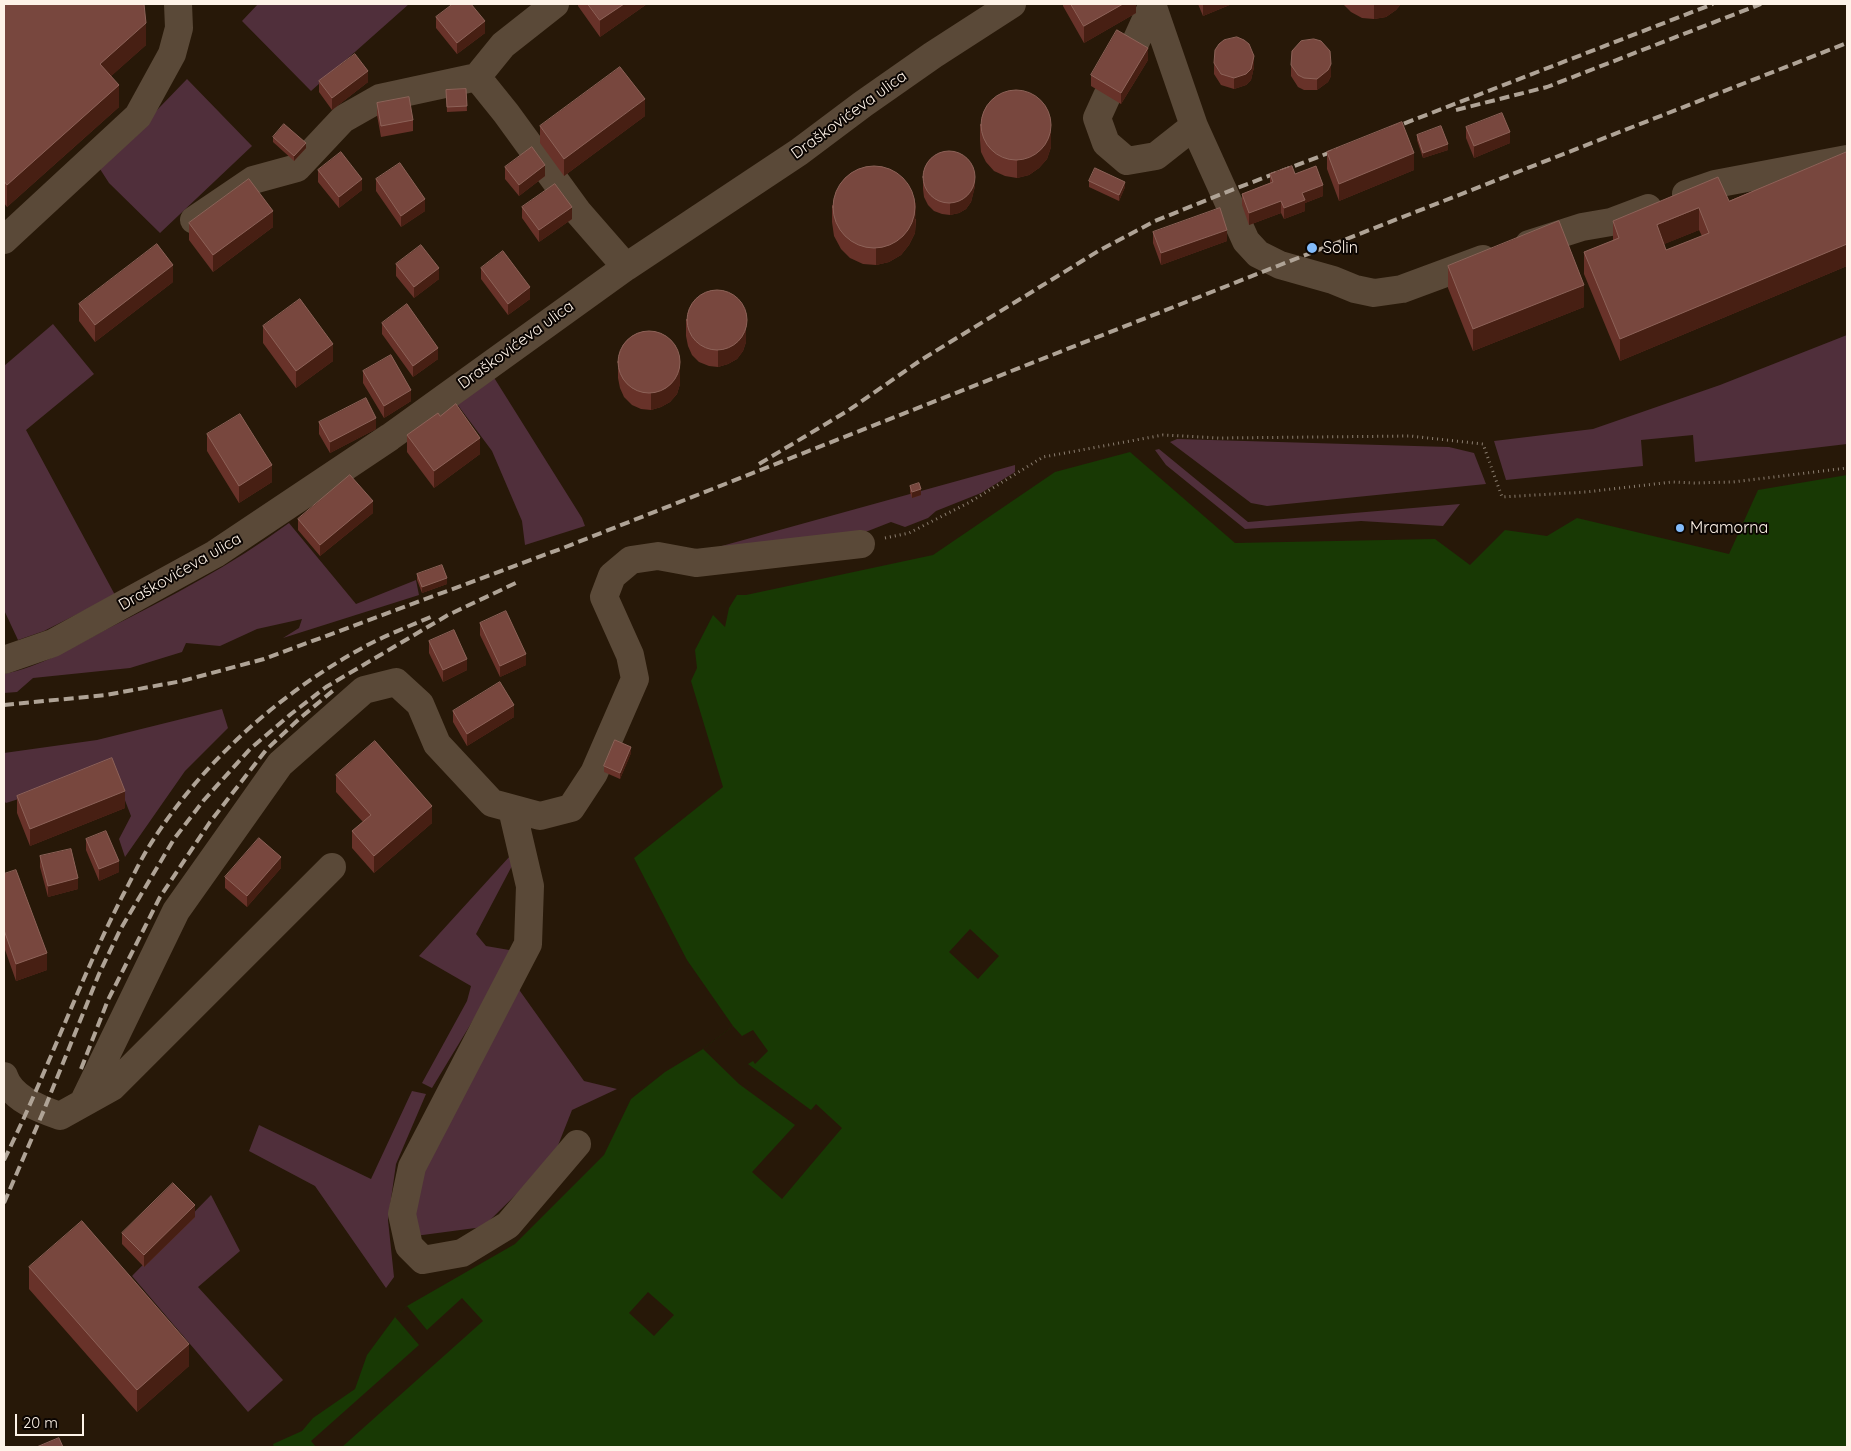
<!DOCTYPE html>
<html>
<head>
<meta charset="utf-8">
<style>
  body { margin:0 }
  #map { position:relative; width:1851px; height:1451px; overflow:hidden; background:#271808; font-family:Quicksand,sans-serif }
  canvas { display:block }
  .frame { position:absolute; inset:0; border:5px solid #fef3e8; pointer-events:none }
  .scale { position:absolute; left:15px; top:1414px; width:69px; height:22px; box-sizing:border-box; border:2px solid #fef3e8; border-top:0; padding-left:6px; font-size:15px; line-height:18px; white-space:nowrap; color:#fef3e8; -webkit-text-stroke:4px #0b0502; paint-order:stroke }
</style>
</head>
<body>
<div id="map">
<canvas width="1851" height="1451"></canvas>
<div class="frame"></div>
<div class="scale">20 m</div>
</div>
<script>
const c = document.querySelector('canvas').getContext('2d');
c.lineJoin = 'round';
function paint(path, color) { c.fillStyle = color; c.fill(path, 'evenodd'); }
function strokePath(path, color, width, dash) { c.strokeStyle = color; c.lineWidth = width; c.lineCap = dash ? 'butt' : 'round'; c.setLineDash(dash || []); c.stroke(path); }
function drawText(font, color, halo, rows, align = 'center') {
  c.font = font + ' Quicksand,sans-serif'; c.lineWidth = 4; c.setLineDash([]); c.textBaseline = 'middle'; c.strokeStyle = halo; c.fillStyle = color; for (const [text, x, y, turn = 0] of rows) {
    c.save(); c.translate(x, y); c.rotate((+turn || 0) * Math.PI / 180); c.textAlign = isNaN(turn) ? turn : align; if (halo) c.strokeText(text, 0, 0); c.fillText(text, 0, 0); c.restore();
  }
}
paint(new Path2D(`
  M 258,4 L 409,4 L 311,91 L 242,21 Z
  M 187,79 L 252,146 L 160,233 L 109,183 L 100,169 Z
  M 53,324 L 94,374 L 26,430 L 115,595 L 44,631 L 18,640 L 4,610 L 4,366 Z
  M 1847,335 L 1847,444 L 1695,462 L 1693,435 L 1641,440 L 1643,466 L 1506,480 L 1494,441 L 1593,429 L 1720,385 Z
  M 493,376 L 582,518 L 585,526 L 525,545 L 522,521 L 492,451 L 457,404 Z
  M 1177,439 L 1449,447 L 1474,453 L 1486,484 L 1267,506 L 1251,503 L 1170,442 Z
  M 1159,449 L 1248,522 L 1460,504 L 1443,526 L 1361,521 L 1245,529 L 1166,465 L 1155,450 Z
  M 1015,465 L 1015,472 L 981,493 L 936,511 L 928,518 L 905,527 L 891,522 L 868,531 L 831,540 L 700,552 Z
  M 289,523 L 356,604 L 416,580 L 419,595 L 283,638 L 299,628 L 302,619 L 257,629 L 220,646 L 186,643 L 182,652 L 130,668 L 33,678 L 17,692 L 4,693 L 4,674 C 40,667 73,647 105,630 C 168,598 232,565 289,523 Z
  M 222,709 L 228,728 L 185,771 L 125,857 L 119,839 L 131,816 L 113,769 L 6,803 L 4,801 L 4,753 L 97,740 Z
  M 510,856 L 514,862 L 476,934 L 486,946 L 515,951 L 432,1088 L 422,1083 L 467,1001 L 471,986 L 419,956 Z
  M 515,984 L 584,1081 L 617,1089 L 572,1110 L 553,1158 L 483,1227 L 415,1236 L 417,1169 Z
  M 412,1091 L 426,1094 L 396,1164 L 388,1220 L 394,1277 L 386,1288 L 315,1186 L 249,1151 L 259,1125 L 371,1179 Z
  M 211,1195 L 240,1251 L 198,1287 L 283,1380 L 248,1412 L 132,1276 Z`), '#502f3b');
paint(new Path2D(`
  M 1130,452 L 1235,543 L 1435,539 L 1470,565 L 1505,530 L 1547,536 L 1577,518 L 1729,554 L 1758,490 L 1847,475 L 1847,1447 L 274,1447 L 273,1444 L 302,1431 L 313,1418 L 355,1389 L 367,1355 L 395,1317 L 407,1306 L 515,1244 L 604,1155 L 631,1099 L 665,1072 L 703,1049 L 733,1026 L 687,960 L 634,858 L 723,787 L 691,681 L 697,668 L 695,650 L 713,615 L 725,627 L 729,608 L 737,595 L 746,595 L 933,555 L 1055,472 Z`), '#183904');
paint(new Path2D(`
  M 970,929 L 999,956 L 978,979 L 949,952 Z
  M 733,1026 L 742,1036 L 753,1030 L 768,1051 L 755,1064 L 753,1061 L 748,1064 L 811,1110 L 816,1104 L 842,1128 L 782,1199 L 752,1172 L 795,1125 L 739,1084 L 703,1049 Z
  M 648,1292 L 674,1315 L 654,1336 L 629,1313 Z
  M 462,1298 L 483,1321 L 342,1447 L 316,1447 L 311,1441 L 419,1345 L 395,1317 L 407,1306 L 427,1330 Z`), '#271808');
strokePath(new Path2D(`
  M 885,538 L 909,533 L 970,502 L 1043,457 L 1163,435 L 1219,438 L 1410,436 L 1483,444 L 1502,497 L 1586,492 L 1672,482 L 1694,483 L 1733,482 L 1847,468`), '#8b7e70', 3, [1, 4]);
strokePath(new Path2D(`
  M 1152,4 L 1194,126 L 1246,241 L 1258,254 L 1280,265 L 1333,280 L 1355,289 L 1374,293 L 1402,289 L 1483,259
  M 1132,50 L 1152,6
  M 477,77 L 503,45 L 555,4
  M 1107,96 L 1097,118 L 1106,143 L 1127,161 L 1156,156 L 1194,126
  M 1686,194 L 1715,184 L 1847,159
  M 194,220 L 253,180 L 297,168 L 343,119 L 380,98 L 477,77 L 506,113 L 578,212 L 626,267
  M 4,240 L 138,116 L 172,54 L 179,28 L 178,4
  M 1529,244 L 1582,227 L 1611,222 L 1648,208
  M 4,660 L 53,643 L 215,554 L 390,437 L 626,267 L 799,152 L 863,104 L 933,55 L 1012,4
  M 512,809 L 530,886 L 528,944 L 412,1167 L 402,1214 L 409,1246 L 423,1260 L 462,1253 L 508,1225 L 577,1144
  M 4,1076 C 11,1098 39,1109 60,1116 L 112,1087 L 332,867
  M 83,1103 L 176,911 L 280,764 L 364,690 L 396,682 L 420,704 L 437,744 L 492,803 L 540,816 L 571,808 L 594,773 L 635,679 L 630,655 L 604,597 L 612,576 L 631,560 L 658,556 L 696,563 L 861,544`), '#5a4938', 28);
strokePath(new Path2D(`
  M 1456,110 L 1547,87 L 1761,4
  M 1390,129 L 1713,4
  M 759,464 L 849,410 L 921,360 L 1100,250 L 1155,221 L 1224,193 L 1339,149
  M 4,705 L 106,695 L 182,681 L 264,659 L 563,548 L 1280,265 L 1847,43
  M 81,1069 L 108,1000 L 160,897 L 210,822 L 266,750 L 299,719 L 335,689
  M 4,1160 C 47,1073 79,981 123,895 C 131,880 139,863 148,848 C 200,764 278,694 364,647 C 386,635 410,626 433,616
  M 4,1203 L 44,1110 L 99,974 L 120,930 L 174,839 L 204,800 L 250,749 L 291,714 L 326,687 L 448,615 L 520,581`), '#afa396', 4, [10, 5]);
paint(new Path2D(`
  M 4,4 L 146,45 L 111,76 L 119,107 L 7,207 L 4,203 Z
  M 578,4 L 647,4 L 600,37 L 578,6 Z
  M 1063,4 L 1136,4 L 1136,13 L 1084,43 L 1063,6 Z
  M 1198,4 L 1232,4 L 1203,16 Z
  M 1343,4 L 1401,4 L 1396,10 L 1386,17 L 1374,19 L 1362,18 L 1351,12 Z
  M 436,17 L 485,33 L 457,54 L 436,28 Z
  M 1148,60 L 1121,104 L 1091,86 L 1091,75 Z
  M 1214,63 L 1254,67 L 1251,80 L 1246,85 L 1234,89 L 1221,85 L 1214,74 Z
  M 1291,65 L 1331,76 L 1328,82 L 1317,90 L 1304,90 L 1298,87 L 1291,76 Z
  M 319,81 L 368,82 L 332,110 L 319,92 Z
  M 466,89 L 467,111 L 447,112 L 446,90 Z
  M 377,103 L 413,120 L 413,131 L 381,137 L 377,115 Z
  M 645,116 L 564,176 L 540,143 L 540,126 Z
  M 980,124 L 1051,147 L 1047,159 L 1039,168 L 1029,175 L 1017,178 L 1005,176 L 994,171 L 986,162 L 981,152 L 980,140 Z
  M 1466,127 L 1510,143 L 1474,158 L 1466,138 Z
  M 1417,135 L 1448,150 L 1423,158 L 1417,140 Z
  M 273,137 L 306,148 L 294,161 L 273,142 Z
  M 1327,152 L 1414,170 L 1339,201 L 1327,169 Z
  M 1847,152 L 1847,266 L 1620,361 L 1584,274 L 1584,252 L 1613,241 L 1613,221 L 1729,201 ZM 1699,230 L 1702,236 L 1666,250 L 1664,244 Z
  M 505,167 L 545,176 L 519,196 L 505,179 Z
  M 318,170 L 362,190 L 339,208 L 318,182 Z
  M 1270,174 L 1295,174 L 1323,196 L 1305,203 L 1305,211 L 1284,219 L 1281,213 L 1249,225 L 1242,205 L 1242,194 L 1270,183 Z
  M 923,177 L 975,186 L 971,202 L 966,209 L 959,213 L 950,215 L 942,214 L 934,211 L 928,205 L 924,197 L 923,189 Z
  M 376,179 L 425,211 L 401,227 L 376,191 Z
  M 1089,181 L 1125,187 L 1119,201 L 1089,187 Z
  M 832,205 L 916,219 L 915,233 L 909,245 L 901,255 L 889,262 L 876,265 L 863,264 L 850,258 L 841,249 L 834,236 L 832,222 Z
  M 522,207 L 572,219 L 539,242 L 522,218 Z
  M 189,223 L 273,227 L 213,272 L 189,240 Z
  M 1153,232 L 1227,241 L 1161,265 L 1153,243 Z
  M 396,264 L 439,279 L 414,298 L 396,276 Z
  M 1448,266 L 1584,307 L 1473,351 L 1448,288 Z
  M 481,268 L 530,299 L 508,315 L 481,279 Z
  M 173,282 L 95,342 L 79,321 L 79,304 Z
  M 746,315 L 746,342 L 743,351 L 737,359 L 728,364 L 718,367 L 709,366 L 699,362 L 692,355 L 688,346 L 686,336 L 686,319 Z
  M 382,323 L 438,359 L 413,377 L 382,334 Z
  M 263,326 L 333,361 L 296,388 L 263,343 Z
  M 680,357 L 680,384 L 677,394 L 670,402 L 661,407 L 651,410 L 641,409 L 632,405 L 624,397 L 620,388 L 618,378 L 618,361 Z
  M 363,371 L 411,401 L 384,418 L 363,383 Z
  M 440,416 L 480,454 L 434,488 L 407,452 L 407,435 Z
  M 319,422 L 376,429 L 330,453 L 319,434 Z
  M 207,434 L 272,482 L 239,503 L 207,451 Z
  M 910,486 L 921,495 L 912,498 L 910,492 Z
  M 373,513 L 320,556 L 298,530 L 298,519 Z
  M 417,574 L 447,584 L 422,593 L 417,580 Z
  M 480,623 L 526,665 L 500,677 L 480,635 Z
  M 429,641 L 467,670 L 443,682 L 429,653 Z
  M 453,711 L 514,717 L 467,746 L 453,722 Z
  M 631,753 L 620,779 L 604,772 L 604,766 Z
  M 336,775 L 432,823 L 374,873 L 352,848 L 352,831 L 363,822 L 336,792 Z
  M 17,796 L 125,808 L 30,846 L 17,813 Z
  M 86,839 L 119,872 L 99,881 L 86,850 Z
  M 40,856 L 78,889 L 48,897 L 40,867 Z
  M 281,868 L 247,907 L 225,888 L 225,877 Z
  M 4,874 L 47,970 L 16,981 L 4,947 Z
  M 195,1217 L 144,1267 L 122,1244 L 122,1233 Z
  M 29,1267 L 189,1366 L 137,1412 L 29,1289 Z`), '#683229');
paint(new Path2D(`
  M 624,4 L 647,4 L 600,37 L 600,20 Z
  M 1123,4 L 1136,4 L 1136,13 L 1084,43 L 1084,26 Z
  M 1203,4 L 1232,4 L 1203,16 Z
  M 1374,4 L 1401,4 L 1396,10 L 1386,17 L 1374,19 Z
  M 485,21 L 485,33 L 457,54 L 457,43 Z
  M 146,23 L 146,45 L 100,86 L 100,64 Z
  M 1148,48 L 1148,60 L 1121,104 L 1121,93 Z
  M 1254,56 L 1254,67 L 1251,80 L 1246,85 L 1234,89 L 1234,78 Z
  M 1331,64 L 1331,76 L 1328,82 L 1317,90 L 1317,79 Z
  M 368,71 L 368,82 L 332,110 L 332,98 Z
  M 119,85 L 119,107 L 7,207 L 7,185 Z
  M 645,99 L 645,116 L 564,176 L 564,159 Z
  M 1051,130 L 1051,147 L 1047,159 L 1039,168 L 1029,175 L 1017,178 L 1017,161 Z
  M 1510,132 L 1510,143 L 1474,158 L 1474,146 Z
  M 306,143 L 306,148 L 294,161 L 294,156 Z
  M 1448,144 L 1448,150 L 1423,158 L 1423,153 Z
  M 1414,153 L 1414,170 L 1339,201 L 1339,184 Z
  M 545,165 L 545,176 L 519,196 L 519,185 Z
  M 975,174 L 975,186 L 971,202 L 966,209 L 959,213 L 950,215 L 950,204 Z
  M 362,179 L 362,190 L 339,208 L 339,197 Z
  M 1125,182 L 1125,187 L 1119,201 L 1119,195 Z
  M 1323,185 L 1323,196 L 1305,203 L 1305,211 L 1284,219 L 1284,208 L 1302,193 Z
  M 425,199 L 425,211 L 401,227 L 401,216 Z
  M 1281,201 L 1281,213 L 1249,225 L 1249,213 Z
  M 916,202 L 915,233 L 909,245 L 901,255 L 889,262 L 876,265 L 876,248 Z
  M 572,207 L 572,219 L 539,242 L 539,230 Z
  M 1699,208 L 1699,230 L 1657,247 L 1657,225 Z
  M 273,211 L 273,227 L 213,272 L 213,255 Z
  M 1227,230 L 1227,241 L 1161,265 L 1161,253 Z
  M 1847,244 L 1847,266 L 1620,361 L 1620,339 Z
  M 173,265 L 173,282 L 95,342 L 95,325 Z
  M 439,268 L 439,279 L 414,298 L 414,287 Z
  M 1584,285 L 1584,307 L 1473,351 L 1473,329 Z
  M 530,287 L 530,299 L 508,315 L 508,304 Z
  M 746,325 L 746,342 L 743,351 L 737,359 L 728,364 L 718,367 L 718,350 Z
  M 333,344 L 333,361 L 296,388 L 296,371 Z
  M 438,348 L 438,359 L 413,377 L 413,366 Z
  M 680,367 L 680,384 L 677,394 L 670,402 L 661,407 L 651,410 L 651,393 Z
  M 411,390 L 411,401 L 384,418 L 384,406 Z
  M 376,418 L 376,429 L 330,453 L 330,442 Z
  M 480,438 L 480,454 L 434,488 L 434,471 Z
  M 272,465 L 272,482 L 239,503 L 239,486 Z
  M 921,489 L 921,495 L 912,498 L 912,492 Z
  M 373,501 L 373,513 L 320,556 L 320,545 Z
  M 447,578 L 447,584 L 422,593 L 422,587 Z
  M 526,654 L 526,665 L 500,677 L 500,666 Z
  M 467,659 L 467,670 L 443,682 L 443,670 Z
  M 514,705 L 514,717 L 467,746 L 467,734 Z
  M 631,747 L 631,753 L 620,779 L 620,773 Z
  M 125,791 L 125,808 L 30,846 L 30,829 Z
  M 432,806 L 432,823 L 374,873 L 374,856 Z
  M 281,857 L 281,868 L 247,907 L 247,896 Z
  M 119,861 L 119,872 L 99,881 L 99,869 Z
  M 78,878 L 78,889 L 48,897 L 48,886 Z
  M 47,953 L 47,970 L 16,981 L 16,964 Z
  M 195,1205 L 195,1217 L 144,1267 L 144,1255 Z
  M 189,1344 L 189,1366 L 137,1412 L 137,1390 Z`), '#471f13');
const building = new Path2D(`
  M 4,4 L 144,4 L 146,23 L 100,64 L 119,85 L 7,185 L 4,181 Z
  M 453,4 L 471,4 L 485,21 L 457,43 L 436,17 Z
  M 588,4 L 624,4 L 600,20 Z
  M 1071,4 L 1123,4 L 1084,26 Z
  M 1117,30 L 1148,48 L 1121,93 L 1091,75 Z
  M 1237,37 L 1244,40 L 1249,44 L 1254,56 L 1251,69 L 1246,74 L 1234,78 L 1221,74 L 1214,63 L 1215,50 L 1219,44 L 1224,40 Z
  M 1314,39 L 1321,41 L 1330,51 L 1331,64 L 1328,70 L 1317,79 L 1304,78 L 1298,75 L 1291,65 L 1292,51 L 1301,41 Z
  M 355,54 L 368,71 L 332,98 L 319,81 Z
  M 620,67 L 645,99 L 564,159 L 540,126 Z
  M 466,89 L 467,106 L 447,107 L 446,90 Z
  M981 125a35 35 0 1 1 70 0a35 35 0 1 1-70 0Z
  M 409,97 L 413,120 L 381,126 L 377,103 Z
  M 1502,113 L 1510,132 L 1474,146 L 1466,127 Z
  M 1402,122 L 1414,153 L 1339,184 L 1327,152 Z
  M 284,124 L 306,143 L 294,156 L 273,137 Z
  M 1441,126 L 1448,144 L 1423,153 L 1417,135 Z
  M 532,147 L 545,165 L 519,185 L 505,167 Z
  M923 177a26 26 0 1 1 52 0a26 26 0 1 1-52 0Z
  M 341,152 L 362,179 L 339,197 L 318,170 Z
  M 1847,152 L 1847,244 L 1620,339 L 1584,252 L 1619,238 L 1613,221 L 1718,177 L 1729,201 ZM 1699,208 L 1709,233 L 1666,250 L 1657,225 Z
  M 400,163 L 425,199 L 401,216 L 376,179 Z
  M833 207a41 41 0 1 1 82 0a41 41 0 1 1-82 0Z
  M 1292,166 L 1295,174 L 1316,166 L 1323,185 L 1302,193 L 1305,200 L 1284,208 L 1281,201 L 1249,213 L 1242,194 L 1273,182 L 1270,174 Z
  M 1095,168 L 1125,182 L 1119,195 L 1089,181 Z
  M 249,179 L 273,211 L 213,255 L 189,223 Z
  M 555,184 L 572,207 L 539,230 L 522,207 Z
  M 1220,208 L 1227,230 L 1161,253 L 1153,232 Z
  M 1559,221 L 1584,285 L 1473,329 L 1448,266 Z
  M 157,244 L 173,265 L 95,325 L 79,304 Z
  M 421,245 L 439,268 L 414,287 L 396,264 Z
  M 503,251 L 530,287 L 508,304 L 481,268 Z
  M687 320a30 30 0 1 1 60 0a30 30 0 1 1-60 0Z
  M 300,299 L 333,344 L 296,371 L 263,326 Z
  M 407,304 L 438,348 L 413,366 L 382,323 Z
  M618 362a31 31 0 1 1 62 0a31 31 0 1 1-62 0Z
  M 391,355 L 411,390 L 384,406 L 363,371 Z
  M 366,398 L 376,418 L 330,442 L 319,422 Z
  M 456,404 L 480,438 L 434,471 L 407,435 L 438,413 L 440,416 Z
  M 240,414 L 272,465 L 239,486 L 207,434 Z
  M 350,475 L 373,501 L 320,545 L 298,519 Z
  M 919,483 L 921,489 L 912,492 L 910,486 Z
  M 442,565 L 447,578 L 422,587 L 417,574 Z
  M 506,611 L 526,654 L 500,666 L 480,623 Z
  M 454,630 L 467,659 L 443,670 L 429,641 Z
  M 500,682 L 514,705 L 467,734 L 453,711 Z
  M 615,740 L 631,747 L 620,773 L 604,766 Z
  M 375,741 L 432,806 L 374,856 L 352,831 L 371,815 L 336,775 Z
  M 112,758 L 125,791 L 30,829 L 17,796 Z
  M 106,831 L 119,861 L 99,869 L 86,839 Z
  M 259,838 L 281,857 L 247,896 L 225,877 Z
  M 71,849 L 78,878 L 48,886 L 40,856 Z
  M 16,870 L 47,953 L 16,964 L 4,930 L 4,874 Z
  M 173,1183 L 195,1205 L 144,1255 L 122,1233 Z
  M 82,1221 L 189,1344 L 137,1390 L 29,1267 Z
  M 59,1438 L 63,1447 L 37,1447 Z`);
paint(building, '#78473e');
strokePath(building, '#8d6258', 1);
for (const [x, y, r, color] of [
  [1312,248,6,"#83bcfb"],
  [1680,528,5,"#83bcfb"]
]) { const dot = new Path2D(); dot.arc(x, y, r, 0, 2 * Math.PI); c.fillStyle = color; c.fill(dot); strokePath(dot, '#0b0502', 2); }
drawText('16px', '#fef3e8', '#0b0502', [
  ["Draškovićeva ulica",849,115,-36],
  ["Draškovićeva ulica",516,345,-36],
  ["Draškovićeva ulica",180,572,-30]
]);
drawText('16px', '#fef3e8', '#0b0502', [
  ["Solin",1323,248],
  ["Mramorna",1690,528]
], 'left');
</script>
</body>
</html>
